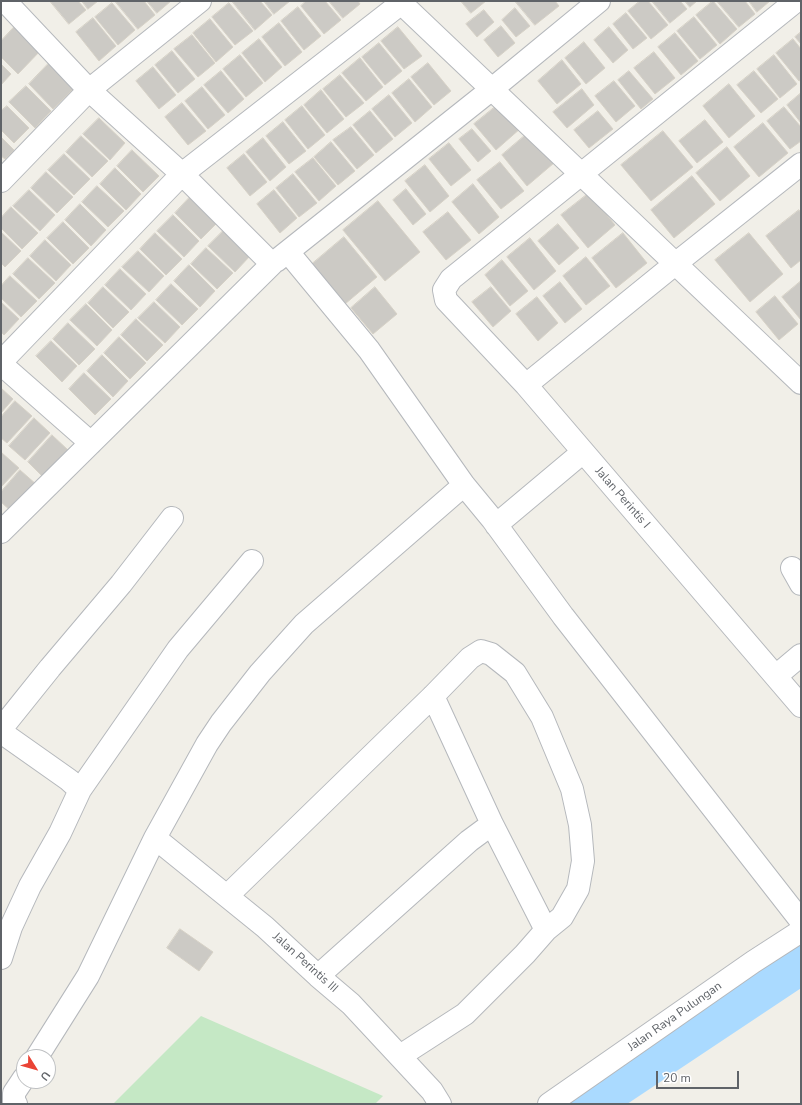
<!DOCTYPE html>
<html>
<head>
<meta charset="utf-8">
<style>
  body { margin:0 }
  #map { position:relative; width:802px; height:1105px; overflow:hidden; background:#f1efe8; font-family:"Nunito Sans",sans-serif }
  canvas { display:block }
  .frame { position:absolute; inset:0; border:2px solid #5f6368; pointer-events:none }
  .north { position:absolute; left:16px; top:1049px; width:40px; height:40px; box-sizing:border-box; background:#fff; border:1px solid #bfc1c3; border-radius:50%; rotate:127deg; font-size:11px; font-weight:700; line-height:16px; text-align:center; color:#5f6368 }
  .north::after { content:''; display:block; margin:auto; width:14px; height:18px; background:#ea4335; clip-path:polygon(50% 0,100% 100%,50% 72%,0 100%) }
  .scale { position:absolute; left:656px; top:1071px; width:83px; height:18px; box-sizing:border-box; border:2px solid #5f6368; border-top:0; padding-left:5px; font-size:12px; line-height:14px; white-space:nowrap; color:#5f6368; -webkit-text-stroke:3px #fff; paint-order:stroke }
</style>
</head>
<body>
<div id="map">
<canvas width="802" height="1105"></canvas>
<div class="frame"></div>
<div class="north">U</div>
<div class="scale">20 m</div>
</div>
<script>
const c = document.querySelector('canvas').getContext('2d');
c.lineJoin = 'round';
function paint(path, color) { c.fillStyle = color; c.fill(path, 'evenodd'); }
function strokePath(path, color, width, dash) { c.strokeStyle = color; c.lineWidth = width; c.lineCap = dash ? 'butt' : 'round'; c.setLineDash(dash || []); c.stroke(path); }
function drawText(font, color, halo, rows, align = 'center') {
  c.font = font + ' "Nunito Sans",sans-serif'; c.lineWidth = 3; c.setLineDash([]); c.textBaseline = 'middle'; c.strokeStyle = halo; c.fillStyle = color; for (const [text, x, y, turn = 0] of rows) {
    c.save(); c.translate(x, y); c.rotate((+turn || 0) * Math.PI / 180); c.textAlign = isNaN(turn) ? turn : align; if (halo) c.strokeText(text, 0, 0); c.fillText(text, 0, 0); c.restore();
  }
}
paint(new Path2D(`
  M 201,1016 L 383,1096 L 375,1104 L 113,1104 Z`), '#c5e8c5');
strokePath(new Path2D(`
  M 582,1104 L 801,958`), '#aadaff', 50);
const building = new Path2D(`
  M 50,1 L 78,1 L 86,10 L 69,24 Z
  M 82,1 L 98,1 L 88,9 Z
  M 115,1 L 144,1 L 155,15 L 138,29 Z
  M 147,1 L 171,1 L 157,13 Z
  M 232,1 L 260,1 L 272,15 L 255,30 Z
  M 264,1 L 290,1 L 274,14 Z
  M 306,1 L 325,1 L 341,20 L 324,34 L 301,6 Z
  M 329,1 L 358,1 L 360,4 L 343,18 Z
  M 461,1 L 486,1 L 471,13 Z
  M 515,1 L 555,1 L 559,6 L 535,25 Z
  M 640,1 L 648,1 L 668,25 L 651,39 L 628,11 Z
  M 652,1 L 680,1 L 687,9 L 670,23 Z
  M 685,1 L 697,1 L 690,7 Z
  M 713,1 L 737,29 L 720,44 L 696,15 Z
  M 717,1 L 745,1 L 755,14 L 739,27 Z
  M 749,1 L 770,1 L 757,12 Z
  M 112,3 L 135,30 L 118,45 L 95,17 Z
  M 229,3 L 253,31 L 235,45 L 212,17 Z
  M 298,7 L 321,36 L 304,50 L 281,21 Z
  M 515,8 L 530,26 L 516,37 L 502,20 Z
  M 484,10 L 494,22 L 477,37 L 466,24 Z
  M 626,13 L 647,38 L 633,49 L 613,24 Z
  M 694,17 L 717,45 L 700,59 L 677,31 Z
  M 93,18 L 116,46 L 99,61 L 76,32 Z
  M 210,19 L 233,47 L 216,62 L 193,33 Z
  M 18,23 L 43,48 L 18,74 L 1,57 L 1,41 Z
  M 279,23 L 302,52 L 285,66 L 262,37 Z
  M 501,26 L 515,43 L 498,57 L 484,40 Z
  M 398,27 L 422,56 L 404,69 L 381,41 Z
  M 609,27 L 628,50 L 613,63 L 594,40 Z
  M 801,32 L 801,44 L 795,37 Z
  M 675,33 L 698,61 L 681,75 L 658,47 Z
  M 192,35 L 215,63 L 198,77 L 174,49 Z
  M 259,39 L 282,67 L 265,82 L 242,53 Z
  M 793,39 L 801,49 L 801,80 L 799,81 L 776,53 Z
  M 584,42 L 605,68 L 586,84 L 565,58 Z
  M 379,43 L 402,71 L 385,85 L 362,57 Z
  M 172,51 L 195,79 L 178,93 L 155,65 Z
  M 654,52 L 675,78 L 655,94 L 634,68 Z
  M 240,55 L 263,83 L 246,97 L 223,69 Z
  M 774,55 L 797,84 L 780,98 L 757,69 Z
  M 360,58 L 383,87 L 366,101 L 342,73 Z
  M 562,60 L 581,84 L 557,104 L 538,81 Z
  M 50,62 L 75,87 L 53,109 L 29,84 Z
  M 428,63 L 451,91 L 434,105 L 411,77 Z
  M 1,64 L 11,74 L 1,85 Z
  M 153,67 L 176,95 L 159,109 L 136,81 Z
  M 221,71 L 244,99 L 228,113 L 204,85 Z
  M 629,71 L 653,99 L 641,109 L 618,80 Z
  M 754,71 L 778,99 L 761,113 L 737,85 Z
  M 340,75 L 364,103 L 346,117 L 323,89 Z
  M 409,79 L 432,107 L 415,122 L 392,93 Z
  M 614,81 L 635,106 L 616,122 L 595,96 Z
  M 729,84 L 755,116 L 729,138 L 703,106 Z
  M 26,86 L 51,111 L 35,128 L 9,102 Z
  M 202,87 L 225,115 L 208,129 L 185,101 Z
  M 582,89 L 594,105 L 567,128 L 553,112 Z
  M 321,90 L 344,119 L 327,133 L 304,105 Z
  M 801,93 L 801,123 L 787,105 Z
  M 389,95 L 412,123 L 395,137 L 372,109 Z
  M 182,103 L 206,131 L 188,145 L 165,117 Z
  M 500,103 L 521,128 L 496,150 L 474,124 Z
  M 7,106 L 29,128 L 14,143 L 1,130 L 1,111 Z
  M 302,106 L 325,135 L 308,149 L 285,120 Z
  M 784,107 L 801,127 L 801,141 L 790,149 L 767,121 Z
  M 370,111 L 393,139 L 376,153 L 353,125 Z
  M 598,111 L 613,129 L 589,148 L 574,130 Z
  M 99,118 L 125,143 L 110,160 L 83,134 Z
  M 705,120 L 723,142 L 697,163 L 679,141 Z
  M 283,122 L 306,151 L 289,164 L 266,136 Z
  M 763,123 L 788,153 L 759,177 L 734,147 Z
  M 351,127 L 374,155 L 357,169 L 333,140 Z
  M 472,129 L 491,151 L 478,162 L 459,139 Z
  M 663,131 L 693,167 L 651,201 L 621,165 Z
  M 529,132 L 554,163 L 527,186 L 502,155 Z
  M 81,136 L 108,161 L 92,177 L 66,152 Z
  M 1,137 L 14,150 L 5,159 L 1,156 Z
  M 263,138 L 286,167 L 270,181 L 246,152 Z
  M 331,142 L 355,171 L 338,185 L 314,157 Z
  M 449,143 L 471,170 L 451,186 L 429,159 Z
  M 727,147 L 750,176 L 720,201 L 696,173 Z
  M 132,150 L 159,176 L 143,192 L 117,166 Z
  M 64,154 L 90,179 L 74,195 L 48,170 Z
  M 244,154 L 267,182 L 250,196 L 227,168 Z
  M 313,158 L 336,186 L 319,201 L 295,172 Z
  M 500,162 L 524,191 L 501,209 L 477,180 Z
  M 425,165 L 449,196 L 430,212 L 405,181 Z
  M 115,168 L 141,194 L 126,210 L 100,184 Z
  M 46,172 L 73,197 L 57,213 L 31,188 Z
  M 293,174 L 317,203 L 299,217 L 276,188 Z
  M 692,176 L 715,204 L 674,238 L 651,210 Z
  M 473,184 L 499,217 L 479,234 L 452,202 Z
  M 97,186 L 124,211 L 108,227 L 82,202 Z
  M 406,189 L 426,214 L 413,225 L 393,200 Z
  M 29,190 L 55,215 L 40,231 L 13,206 Z
  M 274,190 L 297,218 L 280,233 L 257,204 Z
  M 589,193 L 615,225 L 588,248 L 561,215 Z
  M 190,197 L 217,223 L 201,239 L 175,213 Z
  M 378,201 L 420,252 L 385,281 L 343,230 Z
  M 80,204 L 106,230 L 91,246 L 65,220 Z
  M 11,207 L 38,233 L 22,249 L 1,228 L 1,218 Z
  M 799,210 L 801,213 L 801,260 L 791,268 L 766,236 Z
  M 448,212 L 471,240 L 446,260 L 423,232 Z
  M 173,215 L 199,241 L 184,257 L 157,231 Z
  M 63,222 L 89,248 L 73,264 L 47,238 Z
  M 558,224 L 579,248 L 559,265 L 538,241 Z
  M 224,230 L 250,256 L 235,272 L 208,246 Z
  M 1,232 L 21,251 L 5,267 L 1,263 Z
  M 155,233 L 182,259 L 166,275 L 140,249 Z
  M 623,233 L 647,263 L 616,288 L 592,258 Z
  M 749,233 L 783,274 L 750,302 L 715,260 Z
  M 344,237 L 377,277 L 345,304 L 312,264 Z
  M 530,238 L 556,271 L 534,290 L 507,257 Z
  M 45,240 L 71,265 L 56,281 L 30,256 Z
  M 206,248 L 233,273 L 217,289 L 191,264 Z
  M 138,251 L 164,276 L 149,292 L 122,267 Z
  M 586,257 L 610,286 L 586,305 L 563,276 Z
  M 28,258 L 55,283 L 39,299 L 13,274 Z
  M 502,260 L 528,291 L 510,306 L 485,275 Z
  M 189,265 L 215,291 L 200,307 L 174,281 Z
  M 120,269 L 146,294 L 131,310 L 105,285 Z
  M 10,276 L 37,301 L 21,317 L 1,298 L 1,286 Z
  M 801,281 L 801,320 L 782,297 Z
  M 560,282 L 582,309 L 565,323 L 543,296 Z
  M 171,284 L 198,309 L 182,325 L 156,300 Z
  M 103,287 L 129,312 L 113,328 L 88,303 Z
  M 375,287 L 397,314 L 373,334 L 351,308 Z
  M 491,287 L 511,311 L 493,327 L 472,302 Z
  M 775,296 L 798,324 L 779,340 L 756,312 Z
  M 537,297 L 558,323 L 538,341 L 516,314 Z
  M 1,302 L 19,319 L 4,335 L 1,332 Z
  M 154,302 L 180,327 L 165,343 L 138,318 Z
  M 86,304 L 112,330 L 97,346 L 70,320 Z
  M 136,319 L 163,345 L 147,361 L 121,335 Z
  M 68,323 L 95,349 L 79,365 L 53,339 Z
  M 119,337 L 146,363 L 130,379 L 104,353 Z
  M 51,341 L 77,366 L 62,382 L 36,356 Z
  M 102,355 L 128,381 L 113,397 L 87,371 Z
  M 84,373 L 111,399 L 95,415 L 69,389 Z
  M 1,388 L 13,399 L 1,413 Z
  M 15,401 L 32,416 L 7,443 L 1,438 L 1,417 Z
  M 34,418 L 50,433 L 25,460 L 9,446 Z
  M 52,435 L 68,450 L 43,477 L 28,462 Z
  M 2,453 L 19,468 L 1,487 L 1,454 Z
  M 20,470 L 37,485 L 12,512 L 1,502 L 1,492 Z
  M 180,929 L 213,952 L 199,971 L 167,948 Z`);
paint(building, '#cccac5');
strokePath(building, '#d6d1c6', 1);
const minor = new Path2D(`
  M 399,1 L 801,383
  M 796,1 L 451,279 L 444,290 L 446,300 L 526,385 L 801,706
  M 1,181 L 89,90 L 200,1
  M 288,252 L 369,350 L 464,485 L 492,519 L 563,616 L 801,921
  M 276,261 L 492,89 L 599,1
  M 1,362 L 182,174 L 404,1
  M 1,364 L 91,443
  M 526,385 L 675,264 L 801,164
  M 496,525 L 583,452
  M 1,532 L 272,264 L 182,174 L 89,90 L 5,1
  M 792,568 L 801,584
  M 776,676 L 801,655
  M 433,696 L 492,824
  M 1,729 L 50,668 L 121,584 L 172,518
  M 1,732 L 69,780 L 80,790
  M 155,838 L 265,927 L 318,976 L 351,1004 L 432,1091 L 440,1104
  M 227,896 L 433,696 L 470,658 L 481,651 L 491,654 L 515,673 L 542,717 L 572,789 L 580,825 L 583,861 L 578,889 L 562,917 L 546,930 L 525,954 L 465,1014 L 400,1056
  M 1,958 L 11,927 L 30,886 L 60,833 L 80,790 L 178,649 L 252,561
  M 318,976 L 469,841 L 492,824 L 546,930
  M 37,1057 L 88,976 L 155,838 L 207,744 L 221,723 L 260,673 L 304,624 L 464,485
  M 16,1104 L 14,1102 L 14,1093 L 24,1078
  M 549,1104 L 753,962 L 801,931`);
strokePath(minor, '#b5b8bc', 24);
strokePath(minor, '#fff', 22);
drawText('12px', '#5f6368', '#fff', [
  ["Jalan Perintis I",622,498,49],
  ["Jalan Perintis III",305,963,42],
  ["Jalan Raya Pulungan",675,1017,-35]
]);
</script>
</body>
</html>
